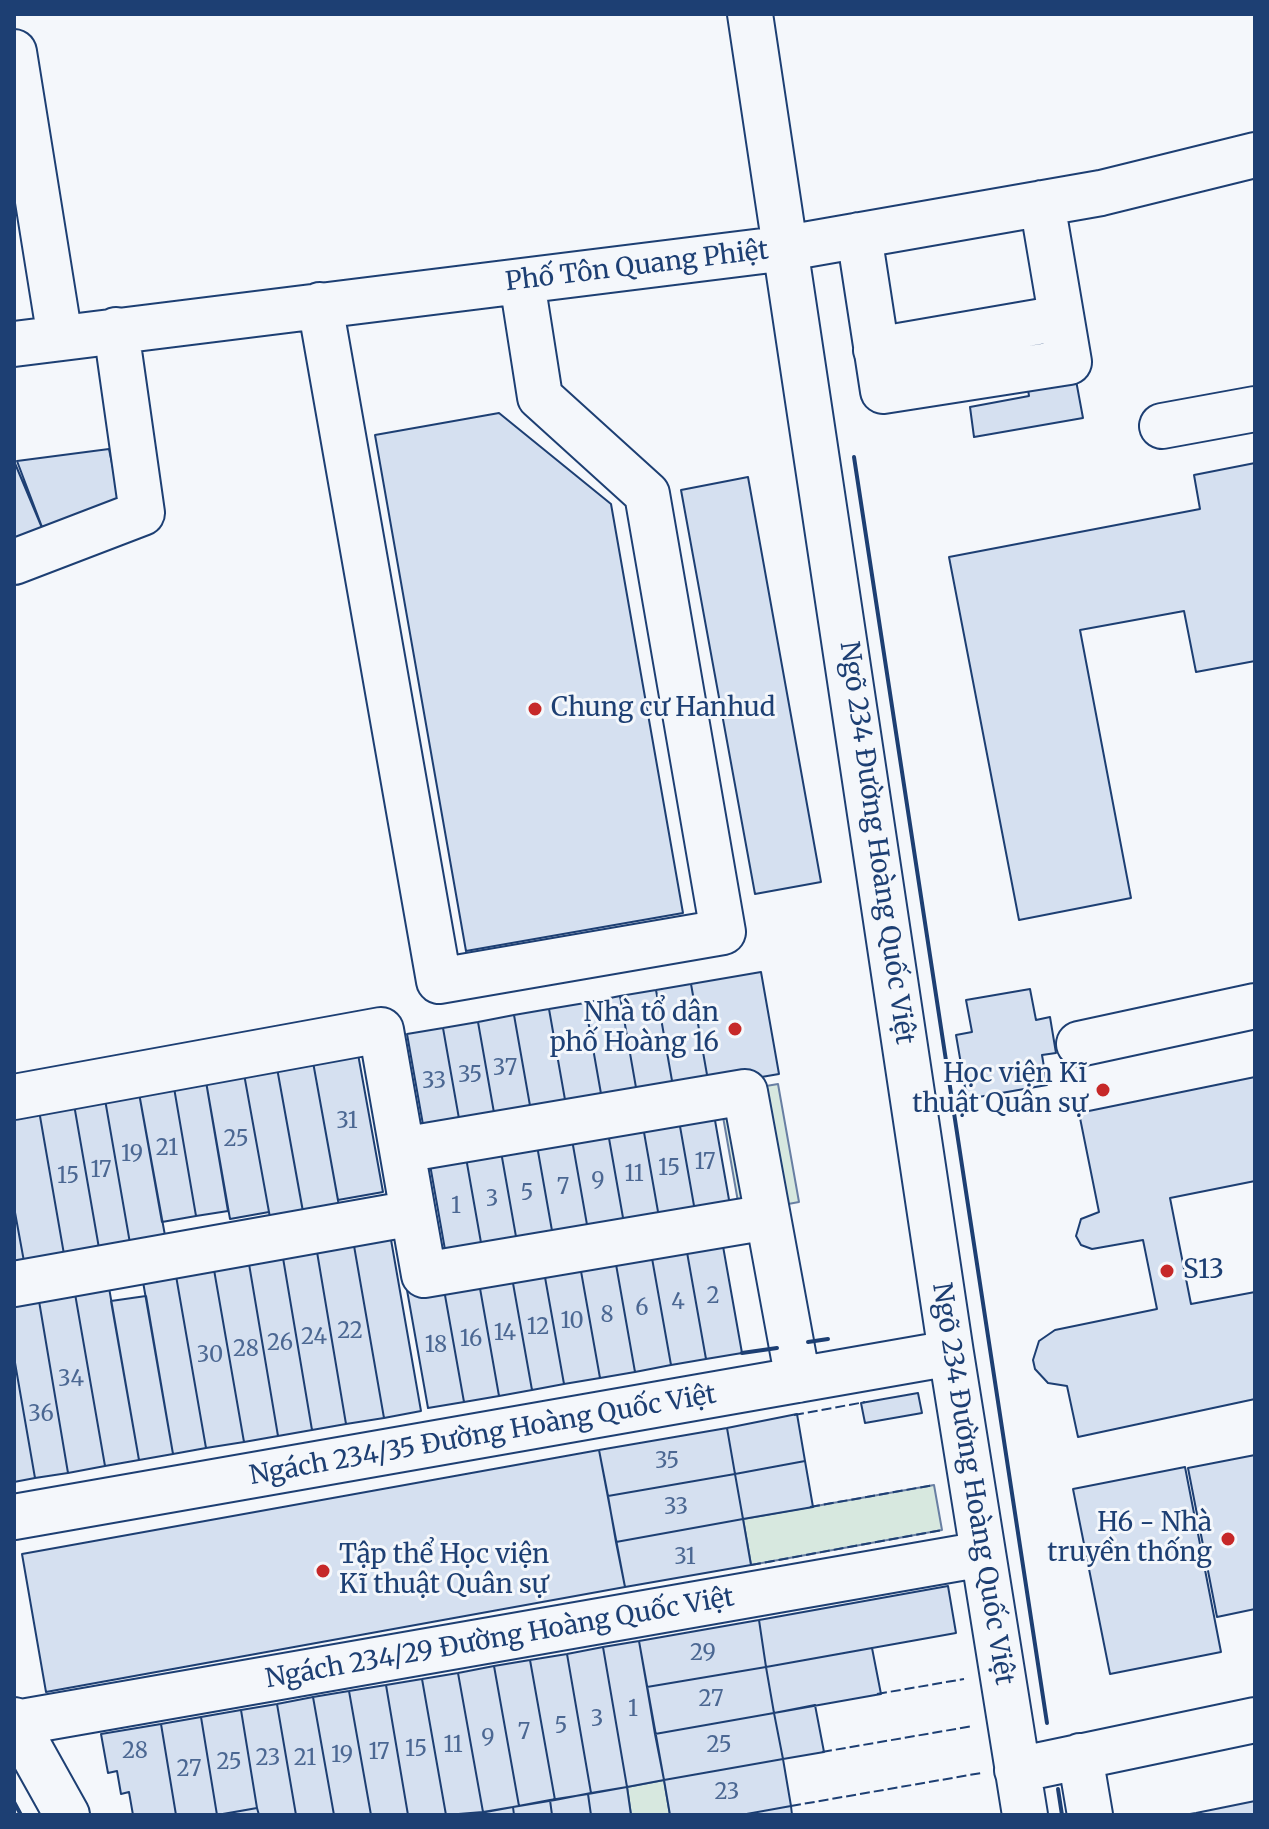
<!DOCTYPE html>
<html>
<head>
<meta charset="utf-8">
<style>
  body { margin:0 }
  #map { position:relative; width:1269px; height:1829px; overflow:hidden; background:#f4f7fb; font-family:Merriweather,serif }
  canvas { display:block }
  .frame { position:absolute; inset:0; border:16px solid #1d3f73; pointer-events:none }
</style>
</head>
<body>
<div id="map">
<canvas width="1269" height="1829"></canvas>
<div class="frame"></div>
</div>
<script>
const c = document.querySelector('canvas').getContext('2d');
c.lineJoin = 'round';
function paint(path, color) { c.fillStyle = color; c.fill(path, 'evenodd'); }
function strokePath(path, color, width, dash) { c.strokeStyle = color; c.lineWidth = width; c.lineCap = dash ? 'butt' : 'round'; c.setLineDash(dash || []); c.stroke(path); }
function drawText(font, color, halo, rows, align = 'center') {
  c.font = font + ' Merriweather,serif'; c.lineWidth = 6; c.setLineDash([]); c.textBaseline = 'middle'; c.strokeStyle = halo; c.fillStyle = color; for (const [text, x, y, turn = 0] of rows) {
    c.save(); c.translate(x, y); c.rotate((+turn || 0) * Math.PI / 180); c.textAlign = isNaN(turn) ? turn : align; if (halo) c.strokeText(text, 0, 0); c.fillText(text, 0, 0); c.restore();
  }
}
const green = new Path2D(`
  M 778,1084 L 799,1202 L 740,1213 L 719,1094 Z
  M 934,1485 L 942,1530 L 751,1565 L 743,1519 Z
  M 664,1780 L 670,1815 L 631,1815 L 627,1787 Z`);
paint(green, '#d7e8df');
strokePath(green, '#687fa3', 2);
const building = new Path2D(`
  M 1075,375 L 1083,418 L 974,437 L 970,407 L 1029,396 L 1027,383 Z
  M 499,413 L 611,504 L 683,913 L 466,951 L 375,435 Z
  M 109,449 L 121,506 L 42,527 L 17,461 Z
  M 14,461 L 45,535 L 14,545 Z
  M 1255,463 L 1255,661 L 1196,672 L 1184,611 L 1080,630 L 1131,898 L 1019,920 L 949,557 L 1200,509 L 1194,475 Z
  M 748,477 L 821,882 L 755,894 L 681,490 Z
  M 761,972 L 779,1074 L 709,1086 L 691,984 Z
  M 691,984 L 709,1086 L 674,1092 L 656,990 Z
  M 1030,989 L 1036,1020 L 1050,1017 L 1056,1053 L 1042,1055 L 1047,1085 L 967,1099 L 956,1035 L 972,1032 L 966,1000 Z
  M 656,990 L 674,1092 L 638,1099 L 620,996 Z
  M 620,996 L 638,1099 L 603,1105 L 585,1003 Z
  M 585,1003 L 603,1105 L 567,1111 L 549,1009 Z
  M 549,1009 L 567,1111 L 532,1117 L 514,1015 Z
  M 514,1015 L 532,1117 L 496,1124 L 478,1022 Z
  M 478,1022 L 496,1124 L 461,1130 L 443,1028 Z
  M 443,1028 L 461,1130 L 425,1136 L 407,1034 Z
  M 356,1043 L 383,1192 L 338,1200 L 311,1051 Z
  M 311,1051 L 341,1217 L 305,1223 L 275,1057 Z
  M 275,1057 L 304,1217 L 271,1223 L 242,1063 Z
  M 242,1063 L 269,1212 L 230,1219 L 204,1070 Z
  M 204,1070 L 228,1211 L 196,1216 L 172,1076 Z
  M 172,1076 L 196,1216 L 162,1222 L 137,1082 Z
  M 1255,1077 L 1255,1181 L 1170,1198 L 1191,1304 L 1255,1292 L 1255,1399 L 1078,1437 L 1067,1386 L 1048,1383 L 1035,1369 L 1033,1360 L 1039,1341 L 1055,1330 L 1157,1309 L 1143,1240 L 1092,1249 L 1081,1245 L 1076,1236 L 1081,1219 L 1099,1212 L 1079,1113 Z
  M 137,1082 L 166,1241 L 131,1249 L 103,1088 Z
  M 103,1088 L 131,1249 L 100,1254 L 72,1093 Z
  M 72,1093 L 100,1254 L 65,1260 L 37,1099 Z
  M 37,1099 L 65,1260 L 25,1267 L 14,1207 L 14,1103 Z
  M 713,1109 L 731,1211 L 696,1217 L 678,1115 Z
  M 678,1115 L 696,1217 L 660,1223 L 642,1121 Z
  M 642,1121 L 660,1223 L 625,1229 L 607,1127 Z
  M 607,1127 L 625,1229 L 589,1236 L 571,1134 Z
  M 571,1134 L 589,1236 L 554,1242 L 536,1140 Z
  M 536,1140 L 554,1242 L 518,1248 L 500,1146 Z
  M 500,1146 L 518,1248 L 483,1254 L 465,1152 Z
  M 465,1152 L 483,1254 L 447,1261 L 429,1159 Z
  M 14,1207 L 25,1267 L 14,1269 Z
  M 390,1234 L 421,1411 L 384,1418 L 353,1240 Z
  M 721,1235 L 742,1353 L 706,1359 L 685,1241 Z
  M 353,1240 L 384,1418 L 346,1424 L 316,1246 Z
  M 685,1241 L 706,1359 L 671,1365 L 650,1247 Z
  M 316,1246 L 346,1424 L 312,1430 L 282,1252 Z
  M 650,1247 L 671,1365 L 635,1372 L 614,1253 Z
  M 282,1252 L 312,1430 L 278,1436 L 248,1258 Z
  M 614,1253 L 635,1372 L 600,1378 L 579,1260 Z
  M 248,1258 L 278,1436 L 244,1442 L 213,1264 Z
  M 579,1260 L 600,1378 L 564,1384 L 543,1266 Z
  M 213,1264 L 244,1442 L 206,1448 L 175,1270 Z
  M 543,1266 L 564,1384 L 532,1390 L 511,1272 Z
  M 175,1270 L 206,1448 L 173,1454 L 142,1276 Z
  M 511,1272 L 532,1390 L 499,1396 L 478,1277 Z
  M 478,1277 L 499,1396 L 464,1402 L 443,1284 Z
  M 108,1282 L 139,1460 L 105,1466 L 74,1288 Z
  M 443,1284 L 464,1402 L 428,1408 L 407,1290 Z
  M 74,1288 L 105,1466 L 68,1473 L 38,1295 Z
  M 38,1295 L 68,1473 L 35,1478 L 14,1357 L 14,1299 Z
  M 146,1296 L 173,1454 L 139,1460 L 111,1301 Z
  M 14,1357 L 35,1478 L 14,1482 Z
  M 918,1393 L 922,1413 L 865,1423 L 861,1403 Z
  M 797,1414 L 805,1461 L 735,1474 L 727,1428 Z
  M 727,1428 L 735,1474 L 608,1496 L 599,1450 Z
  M 599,1450 L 625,1587 L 46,1692 L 22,1554 Z
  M 1255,1455 L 1255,1609 L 1217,1617 L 1188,1468 Z
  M 805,1461 L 813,1507 L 743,1519 L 735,1474 Z
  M 1185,1467 L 1221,1652 L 1110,1674 L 1073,1489 Z
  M 735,1474 L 743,1519 L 616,1542 L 608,1496 Z
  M 743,1519 L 751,1565 L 625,1587 L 616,1542 Z
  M 948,1586 L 956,1633 L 766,1667 L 759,1620 Z
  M 759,1620 L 766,1667 L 647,1687 L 639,1641 Z
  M 639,1641 L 664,1780 L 627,1787 L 603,1647 Z
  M 603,1647 L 627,1787 L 591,1793 L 567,1654 Z
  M 872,1648 L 881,1694 L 774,1713 L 766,1667 Z
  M 567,1654 L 591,1793 L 555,1800 L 530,1660 Z
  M 530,1660 L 555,1800 L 519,1806 L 494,1666 Z
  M 494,1666 L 519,1806 L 483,1812 L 458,1673 Z
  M 766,1667 L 774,1713 L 655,1734 L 647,1687 Z
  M 458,1673 L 483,1812 L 446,1815 L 422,1679 Z
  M 422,1679 L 446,1815 L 408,1815 L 386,1685 Z
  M 386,1685 L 408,1815 L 371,1815 L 349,1691 Z
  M 349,1691 L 371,1815 L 334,1815 L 313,1697 Z
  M 313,1697 L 334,1815 L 296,1815 L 277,1704 Z
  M 277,1704 L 296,1815 L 259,1815 L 257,1808 L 241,1710 Z
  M 815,1705 L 824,1752 L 783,1759 L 774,1713 Z
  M 241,1710 L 257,1808 L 217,1815 L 201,1717 Z
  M 774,1713 L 783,1759 L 664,1780 L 655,1734 Z
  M 201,1717 L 217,1815 L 176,1815 L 161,1724 Z
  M 161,1724 L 176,1815 L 133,1815 L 129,1792 L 121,1794 L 117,1771 L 108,1773 L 101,1734 Z
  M 783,1759 L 791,1806 L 741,1815 L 670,1815 L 664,1780 Z
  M 627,1787 L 631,1815 L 591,1815 L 588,1794 Z
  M 588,1794 L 591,1815 L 552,1815 L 550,1800 Z
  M 550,1800 L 552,1815 L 514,1815 L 513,1807 Z
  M 1255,1801 L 1255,1815 L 1184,1815 L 1196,1813 Z
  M 791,1806 L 792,1815 L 741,1815 Z
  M 513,1807 L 514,1815 L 475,1815 L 475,1814 Z
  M 257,1808 L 259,1815 L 218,1815 Z`);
paint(building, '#d5e0f0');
strokePath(building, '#1d3f73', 2);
const minor = new Path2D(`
  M 750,14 L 951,1353 L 1025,1815
  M 14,52 L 60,338
  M 859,235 L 883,391 L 1069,362 L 1042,203
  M 320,305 L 439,981 L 723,932 L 647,494 L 540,397 L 522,282
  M 14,344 L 787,248 L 1101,193 L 1255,155
  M 876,350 L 1061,318
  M 1162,426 L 1255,409
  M 14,562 L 142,513 L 116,330
  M 1079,1044 L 1255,1006
  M 14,1097 L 381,1030 L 402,1150
  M 413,1213 L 424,1275 L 768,1217
  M 14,1284 L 413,1213 L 402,1150 L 745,1092 L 798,1380
  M 14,1517 L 951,1353
  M 14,1720 L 67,1815
  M 16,1723 L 983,1554
  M 1080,1756 L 1090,1815
  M 1017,1770 L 1255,1720`);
strokePath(minor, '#1d3f73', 48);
strokePath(minor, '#f4f7fb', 44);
strokePath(new Path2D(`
  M 794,1415 L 865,1402
  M 810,1507 L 934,1485
  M 751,1565 L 942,1530
  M 877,1694 L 964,1679
  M 822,1752 L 973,1726
  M 791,1806 L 981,1773`), '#1d3f73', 2, [10, 4]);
strokePath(new Path2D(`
  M 854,457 L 1047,1723
  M 808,1342 L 828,1339
  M 742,1353 L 777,1348
  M 1058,1789 L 1062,1815
  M 14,1802 L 21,1815`), '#1d3f73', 4);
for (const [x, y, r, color] of [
  [535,709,8,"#c62828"],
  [735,1029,8,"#c62828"],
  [1103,1090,8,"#c62828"],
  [1167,1271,8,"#c62828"],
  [1228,1539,8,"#c62828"],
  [323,1571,8,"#c62828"]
]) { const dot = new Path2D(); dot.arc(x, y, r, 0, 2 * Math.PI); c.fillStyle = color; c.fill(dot); strokePath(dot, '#f4f7fb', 3); }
drawText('22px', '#4b6792', null, [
  ["37",505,1069],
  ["35",470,1076],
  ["33",434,1082],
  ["31",347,1122],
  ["25",236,1140],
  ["21",167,1149],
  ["19",132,1155],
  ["17",705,1163],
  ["15",669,1169],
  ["17",101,1171],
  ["11",634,1175],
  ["15",68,1177],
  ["9",598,1182],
  ["7",563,1188],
  ["5",527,1194],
  ["3",492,1200],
  ["1",456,1207],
  ["2",713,1297],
  ["4",678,1303],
  ["6",642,1309],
  ["8",607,1316],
  ["10",572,1322],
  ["12",538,1328],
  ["22",350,1332],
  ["14",505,1334],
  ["24",314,1338],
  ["16",471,1340],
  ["26",280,1344],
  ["18",436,1346],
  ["28",246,1350],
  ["30",210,1356],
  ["34",71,1380],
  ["36",41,1415],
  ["35",667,1462],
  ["33",676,1508],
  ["31",685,1558],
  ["29",703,1654],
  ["27",711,1700],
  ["1",633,1710],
  ["3",597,1720],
  ["5",561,1727],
  ["7",524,1733],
  ["9",488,1739],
  ["11",453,1746],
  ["25",719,1746],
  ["15",416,1750],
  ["28",135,1752],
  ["17",379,1753],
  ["19",342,1756],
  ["23",268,1759],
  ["21",305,1759],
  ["25",229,1763],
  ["27",189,1770],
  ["23",727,1793]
]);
drawText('26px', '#1d3f73', '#f4f7fb', [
  ["Phố Tôn Quang Phiệt",637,267,-7],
  ["Ngõ 234 Đường Hoàng Quốc Việt",876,843,82],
  ["Ngách 234/35 Đường Hoàng Quốc Việt",483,1436,-10],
  ["Ngõ 234 Đường Hoàng Quốc Việt",972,1484,81],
  ["Ngách 234/29 Đường Hoàng Quốc Việt",500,1639,-10]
]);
drawText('26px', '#1d3f73', '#f4f7fb', [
  ["Chung cư Hanhud",551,709],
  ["Nhà tổ dân",719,1014,"right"],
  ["phố Hoàng 16",719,1044,"right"],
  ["Học viện Kĩ",1087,1075,"right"],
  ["thuật Quân sự",1087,1105,"right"],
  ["S13",1183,1271],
  ["H6 - Nhà",1212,1524,"right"],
  ["truyền thống",1212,1554,"right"],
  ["Tập thể Học viện",339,1556],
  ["Kĩ thuật Quân sự",339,1586]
], 'left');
</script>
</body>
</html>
